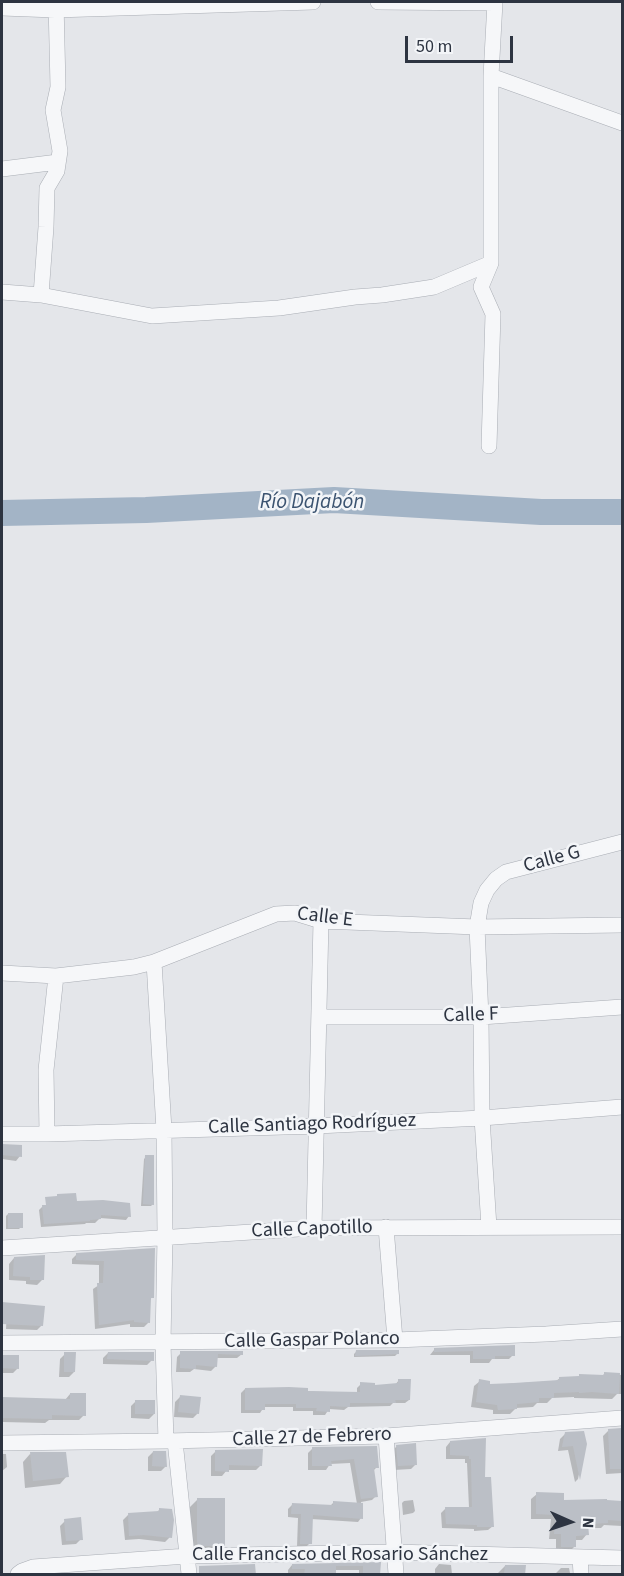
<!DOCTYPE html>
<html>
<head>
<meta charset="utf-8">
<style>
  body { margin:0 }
  #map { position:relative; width:624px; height:1576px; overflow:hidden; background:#e4e6ea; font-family:"Source Sans 3",sans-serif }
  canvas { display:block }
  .frame { position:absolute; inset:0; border:3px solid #2d3441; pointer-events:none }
  .north { position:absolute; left:540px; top:1492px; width:60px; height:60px; -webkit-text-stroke:4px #f3f5f8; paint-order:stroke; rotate:93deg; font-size:16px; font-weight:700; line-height:24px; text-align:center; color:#2d3441 }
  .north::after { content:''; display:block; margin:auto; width:21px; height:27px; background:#2d3441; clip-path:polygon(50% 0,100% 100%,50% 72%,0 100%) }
  .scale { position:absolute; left:405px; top:36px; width:108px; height:27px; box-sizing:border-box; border:3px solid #2d3441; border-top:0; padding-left:8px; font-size:18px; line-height:21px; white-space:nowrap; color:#2d3441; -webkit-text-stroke:4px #f3f5f8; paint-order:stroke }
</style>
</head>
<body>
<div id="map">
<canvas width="624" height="1576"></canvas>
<div class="frame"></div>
<div class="north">N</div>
<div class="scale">50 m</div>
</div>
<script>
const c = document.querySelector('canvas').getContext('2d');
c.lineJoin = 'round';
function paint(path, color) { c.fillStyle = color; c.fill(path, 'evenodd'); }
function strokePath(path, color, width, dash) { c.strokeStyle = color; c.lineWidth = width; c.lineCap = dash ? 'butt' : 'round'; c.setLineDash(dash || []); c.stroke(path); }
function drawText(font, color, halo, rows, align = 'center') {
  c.font = font + ' "Source Sans 3",sans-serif'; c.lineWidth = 5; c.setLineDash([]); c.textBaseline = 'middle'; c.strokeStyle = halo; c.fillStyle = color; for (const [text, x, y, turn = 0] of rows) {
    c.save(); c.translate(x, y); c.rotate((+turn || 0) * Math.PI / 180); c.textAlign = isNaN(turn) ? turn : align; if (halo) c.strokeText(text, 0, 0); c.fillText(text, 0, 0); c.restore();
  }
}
paint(new Path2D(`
  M 2,1145 L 20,1145 L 20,1156 L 16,1161 L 2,1159 Z
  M 146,1157 L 153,1204 L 151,1206 L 141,1206 L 144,1159 Z
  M 43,1206 L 129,1216 L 126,1220 L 100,1218 L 95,1223 L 86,1223 L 85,1224 L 41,1227 L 39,1210 Z
  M 8,1214 L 21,1227 L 19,1229 L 6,1229 L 6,1216 Z
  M 153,1250 L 152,1297 L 150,1300 L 148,1323 L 144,1327 L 130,1327 L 130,1324 L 95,1329 L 93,1289 L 99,1285 L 99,1265 L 72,1264 L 72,1259 L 77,1254 Z
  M 14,1258 L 42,1280 L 37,1285 L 26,1284 L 26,1281 L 9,1280 L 9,1264 Z
  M 7,1309 L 42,1325 L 37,1330 L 6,1329 Z
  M 513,1347 L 513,1355 L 509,1359 L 492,1359 L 489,1363 L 470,1363 L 470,1355 L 430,1355 L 434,1350 Z
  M 356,1352 L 397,1354 L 395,1356 L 354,1357 L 354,1354 Z
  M 108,1353 L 152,1360 L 147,1365 L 103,1364 L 103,1358 Z
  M 181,1353 L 242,1354 L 237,1358 L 217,1358 L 216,1366 L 211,1371 L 194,1369 L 190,1372 L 176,1372 L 177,1357 Z
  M 65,1354 L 74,1372 L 69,1377 L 59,1377 L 60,1359 Z
  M 2,1357 L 18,1357 L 18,1368 L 13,1373 L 2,1373 L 2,1398 L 65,1400 L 70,1394 L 84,1415 L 79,1420 L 49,1420 L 45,1423 L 2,1422 Z
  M 604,1374 L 622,1375 L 622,1394 L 617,1394 L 612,1399 L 574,1398 L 574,1397 L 552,1398 L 547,1403 L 537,1403 L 533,1407 L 516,1408 L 510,1414 L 493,1414 L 493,1410 L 471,1407 L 474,1386 L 480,1381 L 488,1385 L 556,1381 L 560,1378 L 602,1376 Z
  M 399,1380 L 409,1400 L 405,1403 L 393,1403 L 390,1406 L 348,1407 L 344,1410 L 329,1409 L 325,1415 L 313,1415 L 313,1411 L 293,1411 L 293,1407 L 264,1407 L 260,1413 L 241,1413 L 241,1393 L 245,1389 L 357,1393 L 357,1388 L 361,1384 L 373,1386 L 395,1385 Z
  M 180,1397 L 198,1413 L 193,1418 L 174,1417 L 175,1402 Z
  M 136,1401 L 154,1414 L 149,1419 L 131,1418 L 131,1406 Z
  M 622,1429 L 622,1473 L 606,1474 L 603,1436 L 609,1430 Z
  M 565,1434 L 585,1444 L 578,1479 L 575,1482 L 568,1450 L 558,1451 L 560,1439 Z
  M 484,1440 L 484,1479 L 493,1526 L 488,1530 L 474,1531 L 474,1529 L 442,1528 L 441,1513 L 446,1508 L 469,1508 L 467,1463 L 465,1463 L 465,1459 L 446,1459 L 446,1447 L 450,1442 Z
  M 397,1446 L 416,1464 L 411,1469 L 394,1470 L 392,1451 Z
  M 376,1447 L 377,1467 L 373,1471 L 376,1496 L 372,1500 L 361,1502 L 361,1518 L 358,1522 L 311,1519 L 310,1543 L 306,1547 L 297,1547 L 298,1518 L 288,1517 L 288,1509 L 292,1505 L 329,1507 L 334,1502 L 357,1504 L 350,1463 L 330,1464 L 326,1470 L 308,1470 L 308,1453 L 312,1449 Z
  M 216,1451 L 261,1465 L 256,1470 L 227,1470 L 222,1476 L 211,1476 L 211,1456 Z
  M 153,1452 L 166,1466 L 161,1471 L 148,1471 L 148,1457 Z
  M 2,1454 L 6,1454 L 7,1467 L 2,1471 Z
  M 30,1454 L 67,1476 L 60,1484 L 25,1488 L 23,1462 Z
  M 537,1494 L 562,1501 L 622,1503 L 622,1526 L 604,1525 L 601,1528 L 587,1528 L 587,1534 L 582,1540 L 575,1540 L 575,1546 L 569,1552 L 556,1551 L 556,1539 L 549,1539 L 551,1519 L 531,1519 L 531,1499 Z
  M 198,1499 L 224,1545 L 216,1553 L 190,1549 L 190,1507 Z
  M 413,1500 L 415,1511 L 413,1513 L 403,1515 L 402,1503 L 404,1501 Z
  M 160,1509 L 170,1537 L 165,1542 L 139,1539 L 125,1540 L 123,1520 L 128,1515 L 157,1512 Z
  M 65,1521 L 81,1539 L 76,1544 L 62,1545 L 60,1526 Z
  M 379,1564 L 379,1574 L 359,1574 L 359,1570 L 332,1570 L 331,1574 L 288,1573 L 288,1570 L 292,1565 Z
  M 439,1564 L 451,1565 L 452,1574 L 435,1574 L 435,1569 Z
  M 505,1566 L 524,1574 L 497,1574 Z
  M 561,1568 L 569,1568 L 570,1573 L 556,1574 L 556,1573 Z`), '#0003');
strokePath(new Path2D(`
  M 2,513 L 146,510 L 334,500 L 541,512 L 622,512`), '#a3b4c6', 26);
paint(new Path2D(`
  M 2,1144 L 22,1145 L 22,1157 L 2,1155 Z
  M 145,1155 L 154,1155 L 154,1205 L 143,1204 Z
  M 76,1193 L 77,1201 L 103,1200 L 130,1203 L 131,1217 L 101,1215 L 101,1219 L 90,1220 L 90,1221 L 44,1224 L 42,1205 L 46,1205 L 45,1197 L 57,1196 L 57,1194 Z
  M 8,1213 L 23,1213 L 23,1228 L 8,1228 Z
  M 155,1248 L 154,1298 L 151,1298 L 150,1323 L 134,1322 L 134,1320 L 99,1325 L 97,1283 L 103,1283 L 104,1261 L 76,1260 L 76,1253 Z
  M 45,1255 L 44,1280 L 30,1280 L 30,1277 L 13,1276 L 14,1257 Z
  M 2,1302 L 45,1306 L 43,1326 L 2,1324 Z
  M 515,1345 L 515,1356 L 495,1356 L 495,1359 L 473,1359 L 473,1351 L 434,1352 L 434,1348 Z
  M 356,1350 L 399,1350 L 399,1354 L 355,1356 Z
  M 180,1351 L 243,1351 L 243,1355 L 218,1354 L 217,1367 L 196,1365 L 196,1369 L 180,1368 Z
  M 64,1352 L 76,1352 L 75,1372 L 64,1372 Z
  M 108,1352 L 154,1352 L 154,1361 L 107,1359 Z
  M 2,1355 L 19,1355 L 19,1369 L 2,1368 Z
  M 604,1372 L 620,1373 L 619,1394 L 592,1392 L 579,1393 L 579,1392 L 554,1393 L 554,1398 L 539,1398 L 539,1402 L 517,1404 L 517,1409 L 498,1410 L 497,1405 L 476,1402 L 479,1379 L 490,1381 L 490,1384 L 514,1383 L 559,1380 L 559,1377 L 579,1376 L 579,1374 L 604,1375 Z
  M 398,1379 L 411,1379 L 410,1400 L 395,1400 L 396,1403 L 350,1403 L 350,1407 L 330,1406 L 330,1412 L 316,1411 L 317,1408 L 296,1408 L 296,1404 L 265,1404 L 265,1410 L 245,1410 L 245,1388 L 289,1387 L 308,1388 L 308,1391 L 360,1392 L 360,1382 L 375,1383 L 375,1385 L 398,1383 Z
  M 70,1393 L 86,1393 L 86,1416 L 52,1415 L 52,1419 L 2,1418 L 2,1397 L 70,1399 Z
  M 180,1395 L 201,1397 L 199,1414 L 178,1412 Z
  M 135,1400 L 155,1400 L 155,1414 L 135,1414 Z
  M 621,1428 L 622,1469 L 610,1469 L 608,1429 Z
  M 584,1431 L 587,1444 L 580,1480 L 573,1446 L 562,1447 L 565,1432 Z
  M 486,1438 L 485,1477 L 491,1477 L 494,1527 L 477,1527 L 477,1525 L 446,1524 L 445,1507 L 472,1507 L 471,1459 L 469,1459 L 469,1456 L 450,1455 L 450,1441 Z
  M 416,1443 L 417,1465 L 398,1466 L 396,1445 Z
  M 377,1446 L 379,1468 L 374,1468 L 378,1497 L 361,1499 L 354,1459 L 331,1461 L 332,1466 L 312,1466 L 312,1447 Z
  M 263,1449 L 262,1466 L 229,1465 L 229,1472 L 215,1471 L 215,1450 Z
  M 153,1451 L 166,1451 L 167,1467 L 152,1466 Z
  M 30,1452 L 66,1452 L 69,1477 L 33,1481 Z
  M 536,1492 L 564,1493 L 564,1500 L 607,1499 L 607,1500 L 622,1501 L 622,1521 L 608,1520 L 608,1523 L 588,1524 L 589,1535 L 576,1536 L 576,1547 L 561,1547 L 561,1534 L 554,1534 L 556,1515 L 536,1514 Z
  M 197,1498 L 225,1498 L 225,1546 L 198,1546 L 197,1541 Z
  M 333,1501 L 363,1503 L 363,1519 L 313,1515 L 312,1544 L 300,1544 L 301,1514 L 291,1514 L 292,1503 L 333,1505 Z
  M 159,1508 L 172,1509 L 174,1520 L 172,1538 L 144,1535 L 129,1536 L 128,1513 L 159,1511 Z
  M 81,1517 L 83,1540 L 66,1541 L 64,1519 Z
  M 381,1562 L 380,1575 L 363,1575 L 363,1566 L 336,1566 L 336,1575 L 304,1575 L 305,1569 L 292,1569 L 292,1564 Z
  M 255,1564 L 256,1575 L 199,1575 L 199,1566 Z
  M 505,1565 L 526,1565 L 525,1575 L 504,1575 Z`), '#bbbfc6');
const minor = new Path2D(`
  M 378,2 L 495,3
  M 2,8 L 55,10 L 313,2
  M 491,76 L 622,123
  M 2,169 L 58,162
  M 2,292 L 41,295 L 152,316 L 279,308 L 355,297 L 382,295 L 434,287 L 491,263
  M 41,295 L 46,227 L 47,188 L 57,171 L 60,151 L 53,110 L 58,87 L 56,2
  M 489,446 L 493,314 L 481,287 L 491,263 L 491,76 L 495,2
  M 154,962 L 164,1130 L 165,1237 L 163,1343 L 166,1441
  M 2,973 L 56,976 L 134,967 L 154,962 L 276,914 L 295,913 L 321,921 L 477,927 L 622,925
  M 319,1017 L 481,1017 L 622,1007
  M 2,1134 L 47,1134 L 317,1126 L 482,1118 L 622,1107
  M 47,1134 L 46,1070 L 56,976
  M 386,1227 L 395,1340
  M 489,1227 L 482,1118 L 481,1017 L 477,927 L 481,903 L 487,890 L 496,879 L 506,872 L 622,842
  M 314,1228 L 321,921
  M 2,1248 L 314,1228 L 622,1227
  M 2,1343 L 395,1340 L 546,1334 L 622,1329
  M 386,1436 L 396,1574
  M 175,1441 L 189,1574
  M 2,1443 L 166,1441 L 386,1436 L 622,1418
  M 580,1557 L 581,1574
  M 18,1574 L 22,1571 L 33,1567 L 187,1556 L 393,1552 L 622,1558`);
strokePath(minor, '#a9adb4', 16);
strokePath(minor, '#f6f7f9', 15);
drawText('20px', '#2d3441', '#f3f5f8', [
  ["Calle G",552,860,-15],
  ["Calle E",325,918,7],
  ["Calle F",471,1016,-2],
  ["Calle Santiago Rodríguez",312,1125,-2],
  ["Calle Capotillo",312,1230,-2],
  ["Calle Gaspar Polanco",312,1341,-1],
  ["Calle 27 de Febrero",312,1438,-2],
  ["Calle Francisco del Rosario Sánchez",340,1556]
]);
drawText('italic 21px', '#3b5370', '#f3f5f8', [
  ["Río Dajabón",312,503]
]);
</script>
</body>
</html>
